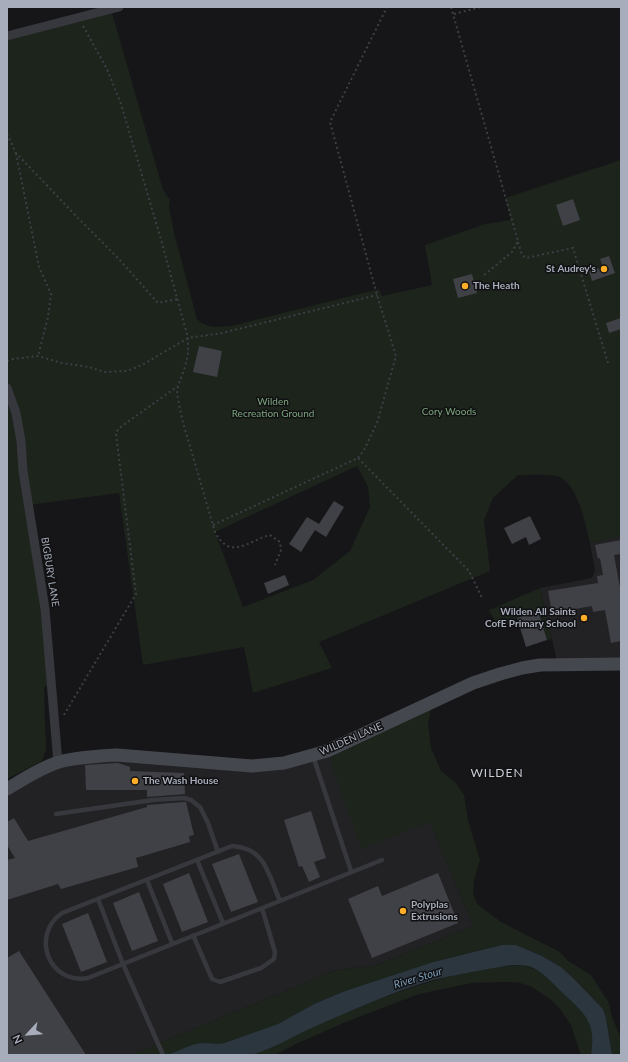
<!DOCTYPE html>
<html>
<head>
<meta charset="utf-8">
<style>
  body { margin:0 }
  #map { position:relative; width:628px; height:1062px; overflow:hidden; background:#161618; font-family:Lato,sans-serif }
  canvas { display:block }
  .frame { position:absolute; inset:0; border:8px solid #a7adba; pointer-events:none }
  .north { position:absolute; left:8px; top:1014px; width:40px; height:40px; -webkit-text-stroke:3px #111113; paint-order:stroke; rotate:244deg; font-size:11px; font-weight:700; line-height:16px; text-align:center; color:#a7adba }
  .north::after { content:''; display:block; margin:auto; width:14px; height:18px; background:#a7adba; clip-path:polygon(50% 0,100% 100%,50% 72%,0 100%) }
</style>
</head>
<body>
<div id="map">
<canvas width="628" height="1062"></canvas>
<div class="frame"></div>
<div class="north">N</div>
</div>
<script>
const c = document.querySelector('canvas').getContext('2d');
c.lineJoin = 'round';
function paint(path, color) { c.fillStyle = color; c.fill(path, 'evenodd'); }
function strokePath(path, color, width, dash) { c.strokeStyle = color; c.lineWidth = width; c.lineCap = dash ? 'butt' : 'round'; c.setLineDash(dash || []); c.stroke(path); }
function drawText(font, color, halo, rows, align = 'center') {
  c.font = font + ' Lato,sans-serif'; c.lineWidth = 3; c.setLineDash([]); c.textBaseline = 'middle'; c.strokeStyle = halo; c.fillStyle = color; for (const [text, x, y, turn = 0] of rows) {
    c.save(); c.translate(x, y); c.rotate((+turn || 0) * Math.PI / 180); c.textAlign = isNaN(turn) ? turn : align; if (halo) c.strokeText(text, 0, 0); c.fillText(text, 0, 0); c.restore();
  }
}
paint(new Path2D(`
  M 621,536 L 621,664 L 558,665 L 540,588 L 592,578 L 595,571 L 590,543 Z
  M 327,751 L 430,822 L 473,926 L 374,966 L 336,970 L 131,1055 L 7,1055 L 7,789 L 69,760 L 237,765 Z`), '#222225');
paint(new Path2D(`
  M 112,13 L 163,190 L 170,200 L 169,206 L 174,233 L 197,319 C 208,329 217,327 231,326 L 379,289 L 382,296 L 432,285 L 425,245 L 485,224 L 511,220 L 505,198 L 621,160 L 621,536 L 590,543 C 585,524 578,481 556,476 C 544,474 530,475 518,475 L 493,498 L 484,520 L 490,571 L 319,642 L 332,668 L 253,693 L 244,647 L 143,665 L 119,493 L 28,505 L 52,685 L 44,687 L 46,749 L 42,761 L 7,779 L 7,37 ZM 357,466 L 368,487 L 370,507 L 350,551 L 313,580 L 243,607 L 215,532 Z
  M 540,588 L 552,639 L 547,640 L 538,611 L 517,618 L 499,628 L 489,610 Z
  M 433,702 L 428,723 L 431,748 L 441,771 L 456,783 L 464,795 L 468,820 L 480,860 L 474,880 L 473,893 L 477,904 L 501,922 L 560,952 L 568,961 L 591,975 L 609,1003 L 612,1017 L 621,1039 L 621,1055 L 612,1055 L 606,1018 L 603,1009 L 561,967 L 542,956 L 516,945 L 502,945 L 433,962 L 345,991 L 314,1004 L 278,1024 L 224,1043 L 218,1045 L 205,1043 L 167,1055 L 131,1055 L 336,970 L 374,966 L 473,926 L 430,822 L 361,849 L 327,751 Z
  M 522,965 C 529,967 536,969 542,973 C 553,981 586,1013 591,1025 C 595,1034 593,1045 591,1055 L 581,1055 L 571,1025 L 560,1009 L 550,999 L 532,987 L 517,982 L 499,982 L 472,983 L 419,994 L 348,1021 L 296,1044 L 275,1055 L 250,1055 C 265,1051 277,1043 291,1037 C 301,1032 312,1028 322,1023 C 386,995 451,969 522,965 Z`), '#1c241c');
paint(new Path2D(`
  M 502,945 L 516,945 L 542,956 L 561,967 L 574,979 L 603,1009 L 606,1018 L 612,1055 L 591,1055 C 596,1024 587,1016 566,996 C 555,986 544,972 531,967 C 515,962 498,968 483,970 C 466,973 449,976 433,980 C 392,992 353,1010 314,1027 C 293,1036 273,1049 251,1055 L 167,1055 C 180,1051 191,1043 205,1043 C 212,1043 217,1045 224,1043 L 278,1024 L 314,1004 L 345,991 L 433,962 Z`), '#2b363e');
paint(new Path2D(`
  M 573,199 L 580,220 L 563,226 L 556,205 Z
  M 609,256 L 615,273 L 592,281 L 589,271 L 603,267 L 600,259 Z
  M 472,274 L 477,293 L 458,298 L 453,279 Z
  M 621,318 L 621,329 L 609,333 L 606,323 Z
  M 199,346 L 222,351 L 217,377 L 193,372 Z
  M 334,501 L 344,507 L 326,537 L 315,530 L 301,552 L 289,544 L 307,517 L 319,524 Z
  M 530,516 L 541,539 L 529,545 L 526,537 L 512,544 L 504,528 Z
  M 621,540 L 621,554 L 614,555 L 621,593 L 621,641 L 611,643 L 605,610 L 593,612 L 592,606 L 552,613 L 548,591 L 598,583 L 597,576 L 603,575 L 600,558 L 598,559 L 595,545 Z
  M 285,575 L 289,585 L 268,594 L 264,583 Z
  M 538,611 L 547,640 L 526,647 L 517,618 Z
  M 118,763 L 130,767 L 130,771 L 184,773 L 185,794 L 147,797 L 147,790 L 86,790 L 85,765 Z
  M 184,802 L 186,802 L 194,835 L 189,836 L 190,842 L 136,858 L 138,867 L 61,889 L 58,884 L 7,900 L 7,860 L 15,858 L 7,845 L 7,822 L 14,818 L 28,841 L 147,807 L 147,805 Z
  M 311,811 L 326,858 L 314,862 L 320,877 L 309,882 L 302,866 L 299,867 L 284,820 Z
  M 239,854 L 258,902 L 231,912 L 212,864 Z
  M 189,873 L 208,922 L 182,932 L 163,884 Z
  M 438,873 L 458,923 L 372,958 L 348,899 L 378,886 L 382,896 Z
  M 139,892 L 158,941 L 132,951 L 113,903 Z
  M 88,913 L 107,962 L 81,972 L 62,924 Z
  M 19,951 L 86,1055 L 7,1055 L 7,958 Z`), '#404146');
strokePath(new Path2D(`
  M 451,7 L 518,241 L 512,252 L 483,276
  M 454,14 L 481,7
  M 83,26 L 107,69 L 121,104 L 160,236 L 188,338 L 188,354 L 185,367 L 178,386 L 177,394 L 182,419 L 215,532 C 230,561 248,541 270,535 L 280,542 L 281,550 L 275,565
  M 7,134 L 16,153 L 79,219 L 118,258 L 158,303 L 177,299
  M 16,153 L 39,267 L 51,294 L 48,317 L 38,356
  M 518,242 L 522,255 L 526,258 L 573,248 L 608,363
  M 7,361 L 13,359 L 38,356 L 62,363 L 89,367 L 104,372 L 127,371 L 142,365 L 188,338 L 222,333 L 377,295
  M 358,458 L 364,450 L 377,423 L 396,356 L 377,295 L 330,122 L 387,7
  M 213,525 L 358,458 L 469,571 L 482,598
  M 64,715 L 136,594 L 116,434 L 118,429 L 122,426 L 178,386`), '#3d3f45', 2, [2, 3]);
strokePath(new Path2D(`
  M 313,756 L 351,871
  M 56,814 L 153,800 L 184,798 L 191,800 L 200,807 L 208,823 L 218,852
  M 197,860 L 223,923
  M 147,880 L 172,943
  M 98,899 L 123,964 L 163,1055
  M 280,901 C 268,874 266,848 232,846 L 62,913 C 30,935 49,985 88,978 L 382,860
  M 193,935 L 212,979 L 220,982 L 261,968 L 274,959 L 275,952 L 262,908`), '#37383e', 4.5);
strokePath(new Path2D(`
  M 7,36 L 119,7
  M 7,388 L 16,413 L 21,441 L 23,471 L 45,609 L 58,763`), '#37383e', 9);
strokePath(new Path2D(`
  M 7,789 C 24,779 40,768 59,762 C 78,757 98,756 117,755 L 252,766 L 284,763 L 327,751 L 473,683 L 500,674 L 522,668 L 540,665 L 621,664`), '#44474e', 13);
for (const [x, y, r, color] of [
  [604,269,4,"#ffae27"],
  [465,286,4,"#ffae27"],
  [584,618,4,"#ffae27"],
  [135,781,4,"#ffae27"],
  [403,911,4,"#ffae27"]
]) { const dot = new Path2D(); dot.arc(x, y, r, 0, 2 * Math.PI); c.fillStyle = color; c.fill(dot); strokePath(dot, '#111113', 1.5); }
drawText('bold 10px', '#a7adba', '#111113', [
  ["St Audrey's",596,269,"right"],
  ["The Heath",473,286],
  ["Wilden All Saints",576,612,"right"],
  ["CofE Primary School",576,624,"right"],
  ["The Wash House",143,781],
  ["Polyplas",411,905],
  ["Extrusions",411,917]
], 'left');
drawText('10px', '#7ca67d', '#111113', [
  ["Wilden",273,402],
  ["Recreation Ground",273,414],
  ["Cory Woods",449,412]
]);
drawText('10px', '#a7adba', '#111113', [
  ["BIGBURY LANE",50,572,81],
  ["WILDEN LANE",351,739,-24]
]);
drawText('italic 11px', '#7b9db8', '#111113', [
  ["River Stour",418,978,-17]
]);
c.letterSpacing = '1px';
drawText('12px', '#c8ccd5', '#111113', [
  ["WILDEN",497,773]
]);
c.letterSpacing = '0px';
</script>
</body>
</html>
